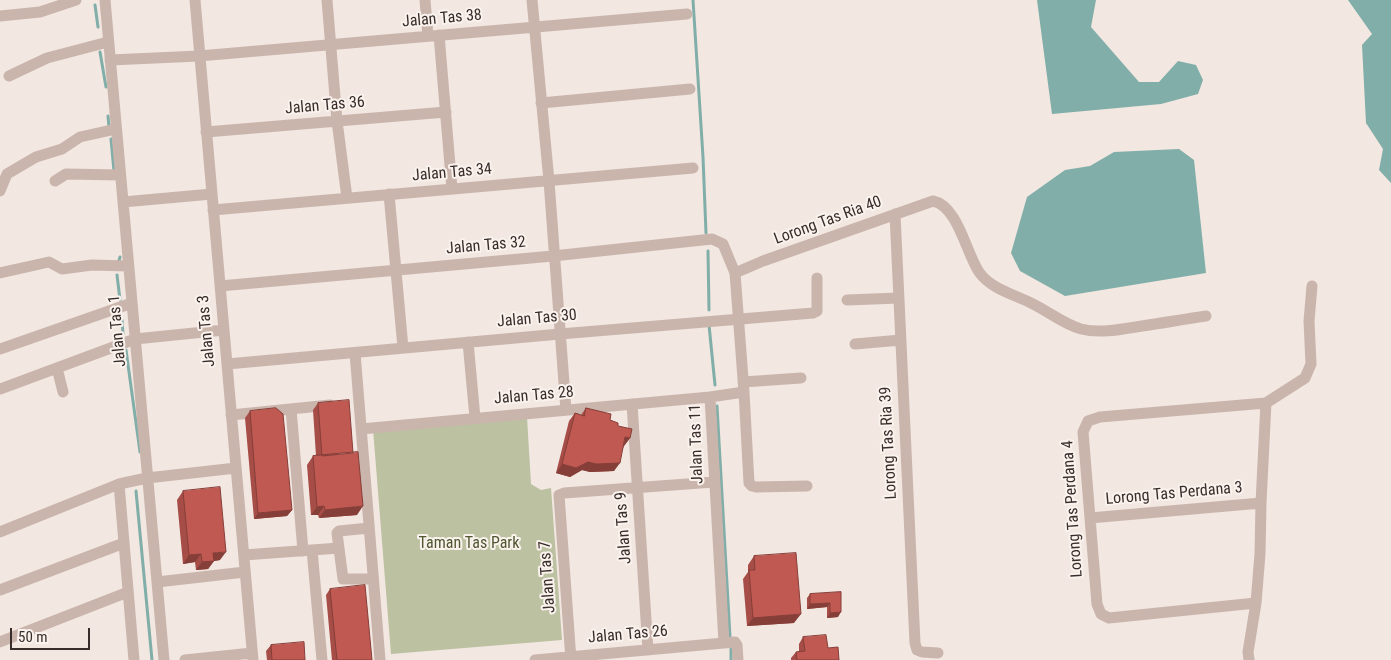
<!DOCTYPE html>
<html>
<head>
<meta charset="utf-8">
<style>
  body { margin:0 }
  #map { position:relative; width:1391px; height:660px; overflow:hidden; background:#f2e7e1; font-family:"Roboto Condensed",sans-serif }
  canvas { display:block }
  .scale { position:absolute; left:10px; top:628px; width:80px; height:22px; box-sizing:border-box; border:2px solid #392d2b; border-top:0; padding-left:6px; font-size:15px; line-height:18px; white-space:nowrap; color:#392d2b; -webkit-text-stroke:4px #faf2ed; paint-order:stroke }
</style>
</head>
<body>
<div id="map">
<canvas width="1391" height="660"></canvas>
<div class="scale">50 m</div>
</div>
<script>
const c = document.querySelector('canvas').getContext('2d');
c.lineJoin = 'round';
function paint(path, color) { c.fillStyle = color; c.fill(path, 'evenodd'); }
function strokePath(path, color, width, dash) { c.strokeStyle = color; c.lineWidth = width; c.lineCap = dash ? 'butt' : 'round'; c.setLineDash(dash || []); c.stroke(path); }
function drawText(font, color, halo, rows, align = 'center') {
  c.font = font + ' "Roboto Condensed",sans-serif'; c.lineWidth = 4; c.setLineDash([]); c.textBaseline = 'middle'; c.strokeStyle = halo; c.fillStyle = color; for (const [text, x, y, turn = 0] of rows) {
    c.save(); c.translate(x, y); c.rotate((+turn || 0) * Math.PI / 180); c.textAlign = isNaN(turn) ? turn : align; if (halo) c.strokeText(text, 0, 0); c.fillText(text, 0, 0); c.restore();
  }
}
paint(new Path2D(`
  M 527,417 L 531,484 L 541,490 L 551,488 L 562,640 L 391,654 L 373,429 Z`), '#bcc1a1');
paint(new Path2D(`
  M 1037,0 L 1096,0 L 1091,27 L 1139,82 L 1159,82 L 1178,61 L 1196,65 L 1203,80 L 1198,94 L 1161,104 L 1052,114 Z
  M 1348,0 L 1391,0 L 1391,183 L 1379,170 L 1383,149 L 1366,123 L 1362,45 L 1372,34 Z
  M 1179,149 L 1194,160 L 1206,273 L 1065,296 L 1020,271 L 1011,253 L 1027,197 L 1065,170 L 1090,166 L 1114,152 Z`), '#81aea8');
strokePath(new Path2D(`
  M 693,0 L 703,157 L 706,233
  M 95,5 L 98,27
  M 100,52 L 106,87
  M 108,116 L 109,127
  M 111,139 L 114,171
  M 708,251 L 709,310
  M 118,264 L 120,257
  M 117,275 L 120,300
  M 122,320 L 123,334
  M 709,325 L 715,385
  M 126,350 L 140,452
  M 717,406 L 730,637
  M 136,491 L 152,660
  M 731,648 L 731,660`), '#81aea8', 3);
strokePath(new Path2D(`
  M 105,0 L 164,660
  M 195,0 L 253,660
  M 327,0 L 337,121 L 347,198
  M 425,0 L 428,36
  M 532,0 L 549,181 L 566,410
  M 0,16 L 40,12 L 76,0
  M 439,35 L 452,189
  M 110,60 L 199,56 L 687,14
  M 9,76 L 47,58 L 108,42
  M 541,103 L 690,89
  M 206,132 L 446,112
  M 55,181 L 66,174 L 120,175
  M 0,191 L 7,174 L 24,164 L 36,157 L 62,149 L 80,137 L 116,129
  M 389,194 L 403,348
  M 123,202 L 212,194
  M 213,210 L 693,168
  M 895,214 L 915,643 L 917,650 L 922,652 L 938,653
  M 0,273 L 49,262 L 62,269 L 92,265 L 128,266
  M 735,273 L 763,261 L 933,201 C 958,206 966,253 979,272 C 991,289 1013,294 1031,303 C 1048,311 1063,324 1081,329 C 1101,334 1123,329 1142,326 C 1163,323 1185,319 1206,316
  M 220,286 L 553,256 L 712,239 L 723,244 L 735,273 L 744,392 L 710,397 L 724,643
  M 847,300 L 899,298
  M 468,342 L 475,418
  M 855,344 L 901,340
  M 0,349 L 132,303
  M 355,353 L 380,660
  M 227,364 L 560,334 L 813,313 L 817,311 L 817,278
  M 57,368 L 63,392
  M 743,382 L 801,378
  M 0,389 L 135,339 L 224,330
  M 744,392 L 749,483 L 752,486 L 756,487 L 807,486
  M 632,404 L 648,650
  M 291,409 L 303,551
  M 231,415 L 330,405
  M 361,429 L 710,397
  M 119,484 L 134,660
  M 1090,518 L 1261,503
  M 369,528 L 339,531 L 337,533 L 343,579 L 373,579
  M 0,532 L 119,484 L 147,478 L 236,468
  M 312,550 L 322,660
  M 244,555 L 339,548
  M 157,582 L 245,572
  M 0,590 L 124,543
  M 1256,603 L 1109,618 L 1101,614 L 1097,604 L 1083,432 L 1088,421 L 1100,417 L 1266,403 L 1305,378 L 1311,364 L 1309,321 L 1312,286
  M 0,642 L 128,592
  M 185,660 L 252,653
  M 535,660 L 735,642 L 737,645 L 738,660
  M 571,660 L 559,495 L 564,493 L 714,482
  M 1249,660 L 1248,652 L 1256,603 L 1260,554 L 1261,503 L 1266,403`), '#cab5ad', 11);
paint(new Path2D(`
  M 318,403 L 357,515 L 319,518 L 318,515 L 311,515 L 307,465 L 313,456 L 316,456 L 313,410 Z
  M 586,408 L 610,420 L 618,426 L 630,438 L 624,446 L 614,471 L 590,472 L 582,470 L 570,477 L 556,473 L 569,421 L 575,413 L 581,415 Z
  M 250,411 L 292,510 L 287,516 L 254,519 L 245,418 Z
  M 183,491 L 220,560 L 214,561 L 208,569 L 196,570 L 195,562 L 183,564 L 177,500 Z
  M 754,556 L 794,623 L 747,626 L 743,579 L 748,572 L 748,565 Z
  M 330,589 L 372,660 L 332,660 L 326,595 Z
  M 841,592 L 838,617 L 827,618 L 827,607 L 807,609 L 807,598 L 810,594 Z
  M 803,637 L 828,648 L 839,660 L 791,660 L 791,658 L 796,652 L 799,651 L 799,644 Z
  M 271,645 L 305,660 L 267,660 L 266,651 Z`), '#a54d46');
paint(new Path2D(`
  M 625,437 L 630,438 L 624,446 Z
  M 588,462 L 620,463 L 614,471 L 590,472 L 582,470 L 570,477 L 556,473 L 562,464 Z
  M 324,506 L 318,515 L 311,515 L 317,507 Z
  M 363,506 L 357,515 L 319,518 L 325,510 Z
  M 292,510 L 287,516 L 254,519 L 258,513 Z
  M 226,552 L 220,560 L 214,561 L 208,569 L 196,570 L 202,562 L 213,553 Z
  M 201,554 L 195,562 L 183,564 L 189,555 Z
  M 830,603 L 827,607 L 807,609 L 810,604 Z
  M 841,612 L 838,617 L 827,618 L 830,613 Z
  M 801,614 L 794,623 L 747,626 L 753,618 Z`), '#863e39');
const building = new Path2D(`
  M 349,400 L 353,453 L 322,456 L 318,403 Z
  M 276,408 L 283,414 L 292,510 L 258,513 L 250,411 Z
  M 586,408 L 611,414 L 610,420 L 618,423 L 618,426 L 632,429 L 630,438 L 625,437 L 620,463 L 596,464 L 588,462 L 576,468 L 562,464 L 575,413 L 584,416 Z
  M 358,452 L 363,506 L 325,510 L 324,506 L 317,507 L 313,456 Z
  M 220,487 L 226,552 L 213,553 L 214,561 L 202,562 L 201,554 L 189,555 L 183,491 Z
  M 796,553 L 801,614 L 753,618 L 749,570 L 755,570 L 754,556 Z
  M 365,585 L 372,660 L 337,660 L 330,589 Z
  M 841,592 L 841,612 L 830,613 L 830,603 L 810,604 L 810,594 Z
  M 826,635 L 828,648 L 838,647 L 839,660 L 797,660 L 796,652 L 805,651 L 803,637 Z
  M 304,642 L 305,660 L 272,660 L 271,645 Z`);
paint(building, '#c05951');
strokePath(building, '#863e39', 1);
drawText('16px', '#392d2b', '#faf2ed', [
  ["Jalan Tas 38",442,19,-5],
  ["Jalan Tas 36",325,106,-5],
  ["Jalan Tas 34",452,173,-5],
  ["Lorong Tas Ria 40",828,221,-20],
  ["Jalan Tas 32",486,246,-5],
  ["Jalan Tas 30",537,319,-5],
  ["Jalan Tas 1",118,331,-95],
  ["Jalan Tas 3",207,331,-95],
  ["Jalan Tas 28",534,396,-5],
  ["Lorong Tas Ria 39",889,443,-93],
  ["Jalan Tas 11",697,444,-92],
  ["Lorong Tas Perdana 3",1174,494,-5],
  ["Lorong Tas Perdana 4",1073,509,-94],
  ["Jalan Tas 9",624,528,-94],
  ["Jalan Tas 7",548,577,-94],
  ["Jalan Tas 26",628,635,-5]
]);
drawText('16px', '#4f5630', '#faf2ed', [
  ["Taman Tas Park",469,544]
]);
</script>
</body>
</html>
